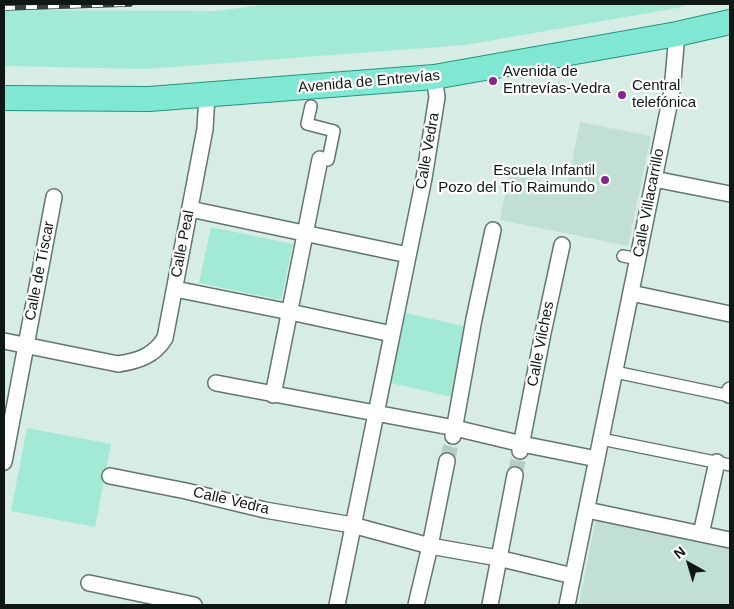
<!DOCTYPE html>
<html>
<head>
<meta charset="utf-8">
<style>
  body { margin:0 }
  #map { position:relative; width:734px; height:609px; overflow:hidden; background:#d6ece5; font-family:Arial,sans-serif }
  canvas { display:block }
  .frame { position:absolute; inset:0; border:5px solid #101816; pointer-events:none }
  .north { position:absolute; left:664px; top:539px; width:50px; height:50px; -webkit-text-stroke:4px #fff; paint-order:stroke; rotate:321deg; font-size:14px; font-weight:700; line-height:20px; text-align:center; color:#101816 }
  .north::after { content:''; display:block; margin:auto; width:18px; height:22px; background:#101816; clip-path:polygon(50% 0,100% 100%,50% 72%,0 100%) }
</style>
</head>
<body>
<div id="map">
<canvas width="734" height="609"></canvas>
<div class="frame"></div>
<div class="north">N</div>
</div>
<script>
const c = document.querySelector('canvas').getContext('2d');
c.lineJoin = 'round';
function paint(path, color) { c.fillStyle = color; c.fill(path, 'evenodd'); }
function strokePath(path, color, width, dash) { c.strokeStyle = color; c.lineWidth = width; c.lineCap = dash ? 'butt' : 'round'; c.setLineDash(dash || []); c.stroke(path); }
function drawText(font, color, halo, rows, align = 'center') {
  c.font = font + ' Arial,sans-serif'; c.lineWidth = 4.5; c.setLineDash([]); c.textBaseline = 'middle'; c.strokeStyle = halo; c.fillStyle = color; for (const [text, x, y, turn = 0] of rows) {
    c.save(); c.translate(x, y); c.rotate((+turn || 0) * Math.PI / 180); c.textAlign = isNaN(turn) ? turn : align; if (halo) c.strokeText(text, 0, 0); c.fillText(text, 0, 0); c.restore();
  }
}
paint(new Path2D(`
  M 580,122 L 651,136 L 628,246 L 500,220 L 509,174 L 567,186 Z
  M 596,517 L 730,545 L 730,605 L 579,605 Z`), '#c2dfd6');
paint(new Path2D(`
  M 269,4 L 691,4 L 677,8 L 465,45 L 146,69 L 4,66 L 4,10 L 216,11 Z
  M 211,227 L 293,244 L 281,300 L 199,283 Z
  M 406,313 L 467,327 L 452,397 L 391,383 Z
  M 27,428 L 111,444 L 95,527 L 11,511 Z`), '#a2ead5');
strokePath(new Path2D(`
  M 447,461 L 453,438
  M 515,475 L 520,451`), '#b8ccc6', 15, [15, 8]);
const pedestrian = new Path2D(`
  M 311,106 L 307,124 L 334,131 L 328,160
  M 623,256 L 638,259
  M 615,372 L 730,396
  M 601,439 L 730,465`);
const minor = new Path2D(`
  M 654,179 L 730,194
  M 190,209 L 408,255
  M 175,289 L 290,312 L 392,334
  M 631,293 L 730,314
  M 4,341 L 118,364 C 138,361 154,356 165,338 L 205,129 L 207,95
  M 216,383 L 455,428 L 522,444 L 597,459
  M 273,395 L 320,159
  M 729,395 L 730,390
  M 453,436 L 474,319 L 493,230
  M 520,451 L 543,333 L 562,245
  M 4,462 L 54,197
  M 110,476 L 186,491 L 265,510 L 352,525 L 430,546 L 498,558 L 573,576
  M 587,510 L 730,540
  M 701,534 L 717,462
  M 89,583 L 194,605
  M 337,605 L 424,178 L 437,97 L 434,77
  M 416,605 L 430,546 L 447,461
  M 490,605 L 515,475
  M 567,605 L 672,91 L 677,34`);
const primary = new Path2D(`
  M 4,98 L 149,99 L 434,77 L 677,34 L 730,22`);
strokePath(pedestrian, '#62756f', 14);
strokePath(minor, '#62756f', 18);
strokePath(primary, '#22957d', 26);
strokePath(pedestrian, '#fff', 11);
strokePath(minor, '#fff', 15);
strokePath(primary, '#80e8d2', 24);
const rail = new Path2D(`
  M 4,8 L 130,4`);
strokePath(rail, '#333d3a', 5.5);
strokePath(rail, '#fff', 4, [11]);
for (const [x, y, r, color] of [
  [493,81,5,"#85258e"],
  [622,95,5,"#85258e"],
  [605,180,5,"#85258e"]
]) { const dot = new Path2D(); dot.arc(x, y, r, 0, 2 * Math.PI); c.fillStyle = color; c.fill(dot); strokePath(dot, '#fff', 2); }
drawText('15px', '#101816', '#fff', [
  ["Avenida de",503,72],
  ["Entrevías-Vedra",503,89],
  ["Central",632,86],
  ["telefónica",632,103],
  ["Escuela Infantil",595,171,"right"],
  ["Pozo del Tío Raimundo",595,188,"right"]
], 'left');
drawText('15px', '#101816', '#fff', [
  ["Avenida de Entrevías",369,82,-5],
  ["Calle Vedra",428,151,-80],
  ["Calle Villacarrillo",649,203,-79],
  ["Calle Peal",183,244,-79],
  ["Calle de Tíscar",40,271,-79],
  ["Calle Vilches",541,344,-79],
  ["Calle Vedra",231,501,13]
]);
</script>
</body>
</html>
